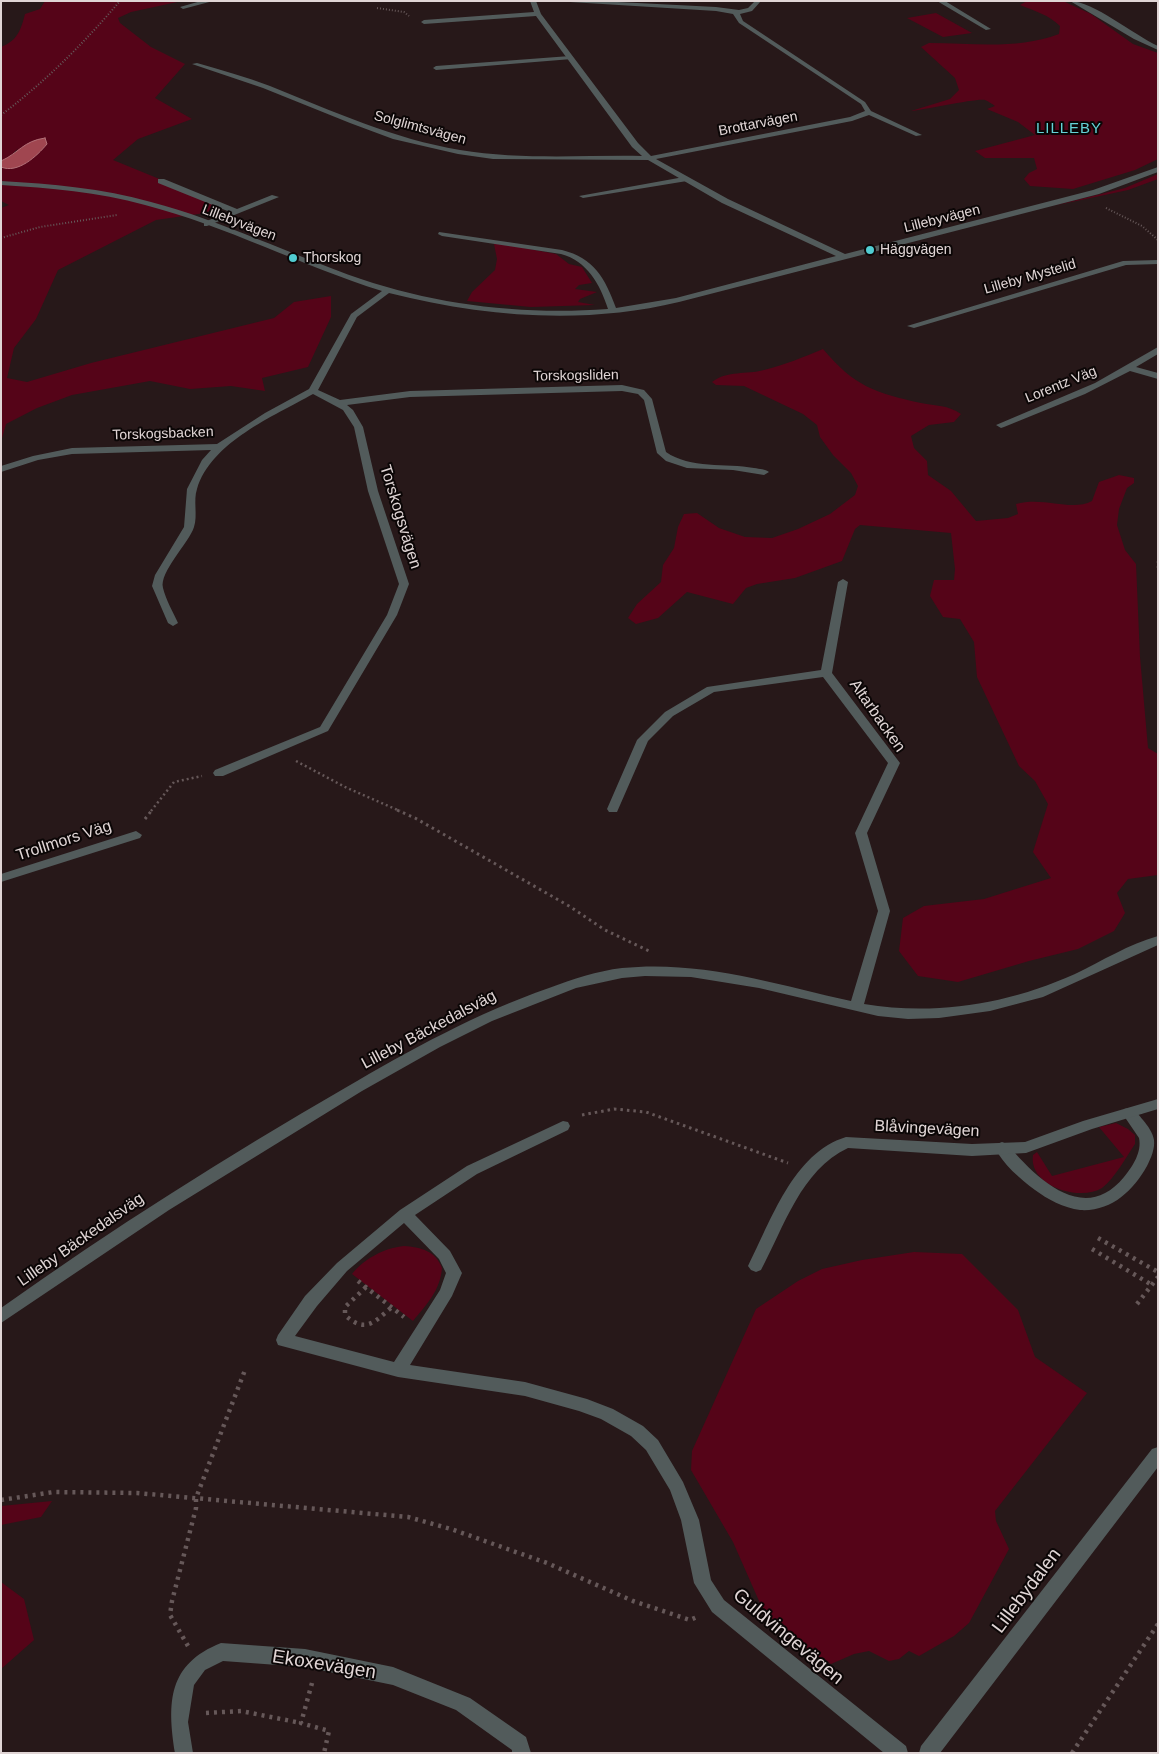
<!DOCTYPE html>
<html>
<head>
<meta charset="utf-8">
<style>
  body { margin:0 }
  #map { position:relative; width:1159px; height:1754px; overflow:hidden; background:#271819; font-family:Arial,sans-serif }
  canvas { display:block }
  .frame { position:absolute; inset:0; border:2px solid #e0d5d5; pointer-events:none }
</style>
</head>
<body>
<div id="map">
<canvas width="1159" height="1754"></canvas>
<div class="frame"></div>
</div>
<script>
const c = document.querySelector('canvas').getContext('2d');
c.lineJoin = 'round';
function paint(path, color) { c.fillStyle = color; c.fill(path, 'evenodd'); }
function strokePath(path, color, width, dash) { c.strokeStyle = color; c.lineWidth = width; c.lineCap = dash ? 'butt' : 'round'; c.setLineDash(dash || []); c.stroke(path); }
function drawText(font, color, halo, rows, align = 'center') {
  c.font = font + ' Arial,sans-serif'; c.lineWidth = 4; c.setLineDash([]); c.textBaseline = 'middle'; c.strokeStyle = halo; c.fillStyle = color; for (const [text, x, y, turn = 0] of rows) {
    c.save(); c.translate(x, y); c.rotate((+turn || 0) * Math.PI / 180); c.textAlign = isNaN(turn) ? turn : align; if (halo) c.strokeText(text, 0, 0); c.fillText(text, 0, 0); c.restore();
  }
}
paint(new Path2D(`
  M 45,1 L 182,1 L 131,12 L 118,18 L 120,23 L 151,47 L 185,64 L 155,98 L 192,119 L 138,139 L 113,160 L 223,205 L 205,213 L 156,220 L 58,270 L 36,319 L 14,348 L 7,378 L 27,382 L 91,363 L 274,318 L 294,302 L 331,296 L 331,317 L 308,367 L 262,378 L 265,391 L 231,386 L 190,389 L 150,381 L 72,395 L 37,408 L 6,424 L 1,442 L 1,208 L 9,205 L 1,201 L 1,167 L 6,169 L 18,148 L 10,157 L 1,161 L 1,47 C 17,41 21,30 25,14 L 40,9 Z
  M 1027,1 L 1063,1 L 1091,14 L 1133,44 L 1158,53 L 1158,159 L 1135,170 L 1073,189 L 1030,186 L 1024,179 L 1029,173 L 1037,169 L 1034,158 L 985,158 L 975,151 L 1035,135 L 1018,122 L 987,109 L 995,106 C 992,104 988,101 985,100 C 977,98 924,110 911,111 L 950,99 L 959,90 L 955,78 L 921,47 L 929,43 C 973,43 1016,50 1059,34 L 1060,26 C 1049,15 1035,11 1020,5 Z
  M 936,13 L 972,33 L 943,37 L 907,18 Z
  M 1158,174 L 1158,179 L 1128,190 L 1053,206 L 1125,188 Z
  M 498,243 L 556,254 L 569,264 L 582,267 L 592,283 L 579,285 L 575,289 L 597,292 L 580,299 L 578,302 L 595,305 L 531,307 L 467,301 L 472,292 L 495,270 L 497,259 L 494,244 Z
  M 823,349 C 854,386 875,393 921,403 C 936,406 948,405 961,414 L 954,422 L 929,425 L 911,436 L 914,448 L 927,461 L 928,475 L 951,491 L 976,521 L 1008,518 L 1018,514 L 1016,504 C 1044,496 1071,512 1092,501 L 1099,482 L 1119,475 L 1134,478 L 1134,483 L 1127,488 L 1119,509 L 1117,525 L 1125,550 L 1136,564 L 1140,657 L 1148,748 L 1158,754 L 1158,875 L 1128,879 L 1117,893 L 1125,913 L 1114,931 L 1078,949 L 1029,961 L 958,982 L 918,976 L 899,951 L 903,918 L 924,906 L 984,899 L 1051,878 L 1033,852 L 1048,804 L 1035,781 L 1019,766 L 977,677 L 974,642 L 960,619 L 943,617 L 930,596 L 934,580 L 954,580 L 955,569 L 951,533 L 860,525 L 855,529 L 842,561 L 795,578 L 757,584 L 746,588 L 733,604 L 687,592 L 658,618 L 636,624 L 628,618 L 637,604 L 661,582 L 663,565 L 674,548 L 678,527 L 684,514 L 697,513 L 719,528 L 745,537 L 772,538 L 798,529 L 830,514 L 855,495 L 858,486 L 851,473 L 833,455 L 820,437 L 817,425 L 803,414 L 744,386 L 716,385 L 712,382 C 728,370 746,375 764,370 C 784,365 804,357 823,349 Z
  M 1116,1123 L 1128,1129 L 1135,1135 L 1135,1144 C 1126,1157 1115,1178 1102,1188 C 1080,1202 1028,1186 1033,1155 L 1037,1152 L 1052,1176 L 1124,1157 L 1099,1127 Z
  M 404,1246 C 420,1247 436,1251 442,1268 C 440,1291 427,1304 413,1321 L 352,1274 C 364,1259 384,1248 404,1246 Z
  M 914,1252 L 962,1254 L 1018,1310 L 1035,1357 L 1087,1393 L 995,1511 L 996,1521 L 1009,1549 L 969,1623 L 954,1636 L 919,1656 L 909,1651 L 899,1659 L 889,1661 L 869,1651 L 854,1654 L 831,1664 L 800,1647 L 763,1610 L 733,1542 L 691,1470 L 692,1451 L 756,1309 L 798,1281 L 822,1269 L 862,1260 Z
  M 52,1501 L 41,1517 L 1,1525 L 1,1506 Z
  M 1,1582 L 24,1599 L 34,1640 L 1,1669 Z`), '#550418');
const water = new Path2D(`
  M 45,138 L 47,144 C 37,156 18,174 1,167 L 1,161 C 19,153 23,141 45,138 Z`);
paint(water, '#a04650');
strokePath(water, '#b37178', 1);
strokePath(new Path2D(`
  M 377,8 L 404,12 L 409,16
  M 1,115 C 45,82 84,43 120,1
  M 1106,208 L 1142,226 L 1158,240
  M 1,238 L 40,227 L 117,215`), '#665859', 2, [1, 2]);
strokePath(new Path2D(`
  M 1158,561 L 1158,571
  M 296,761 L 347,788 L 400,811
  M 151,811 L 174,782 L 202,776`), '#665859', 2.5, [2, 3]);
strokePath(new Path2D(`
  M 397,810 L 415,818 L 569,906 L 605,930 L 649,951
  M 145,819 L 152,810
  M 582,1115 L 614,1109 L 646,1112 L 788,1163`), '#665859', 3, [2.5, 4]);
strokePath(new Path2D(`
  M 1098,1238 L 1158,1272
  M 1092,1249 L 1152,1285
  M 358,1281 L 404,1317
  M 366,1287 L 345,1307 L 345,1315 C 366,1334 374,1322 392,1307
  M 1137,1304 L 1158,1277
  M 1,1500 L 54,1492 L 137,1493 L 408,1517 L 451,1529 L 547,1563 L 633,1601 L 690,1620 L 697,1617
  M 188,1646 L 170,1615 L 172,1601 L 196,1508 L 196,1498 L 245,1370
  M 312,1683 L 301,1723 L 329,1731 L 324,1753
  M 206,1713 L 241,1711 L 301,1723
  M 1072,1753 L 1158,1624`), '#665859', 4.5, [3, 5]);
paint(new Path2D(`
  M 570,56 L 573,58 L 572,59 L 436,70 L 433,68 L 436,66 Z
  M 684,177 L 687,177 L 687,181 L 583,198 L 579,196 Z
  M 158,179 L 164,179 L 237,209 L 272,195 L 279,197 L 207,226 L 204,226 L 204,222 L 230,212 L 158,183 Z
  M 1129,1108 C 1135,1110 1139,1115 1143,1120 C 1148,1126 1153,1133 1154,1140 C 1155,1149 1151,1158 1147,1166 C 1133,1191 1111,1212 1080,1210 C 1064,1208 1047,1199 1035,1190 C 1020,1179 1003,1164 995,1148 L 997,1144 L 1002,1142 L 1007,1144 C 1036,1178 1084,1226 1124,1177 C 1133,1166 1142,1152 1139,1138 L 1122,1113 L 1124,1109 Z`), '#525b5b');
paint(new Path2D(`
  M 201,1 L 213,1 L 183,9 L 180,7 Z
  M 530,1 L 536,1 L 541,14 L 638,143 L 651,156 L 850,117 L 865,111 L 861,104 L 739,23 L 733,14 L 716,11 L 554,1 L 598,1 L 716,7 L 739,10 L 748,8 L 755,1 L 761,1 L 752,11 L 740,14 L 743,21 L 865,102 L 871,111 L 922,135 L 916,136 L 869,115 L 852,121 L 656,159 L 728,199 L 845,254 L 1093,190 L 1158,167 L 1158,172 L 1099,194 L 679,302 C 583,325 485,317 389,293 L 357,317 L 318,390 L 340,400 L 410,391 L 622,385 L 644,390 L 652,399 L 666,452 C 690,469 726,463 754,468 C 760,469 765,469 769,472 L 764,475 L 733,470 L 687,468 L 666,461 L 657,453 L 644,400 L 638,394 L 622,391 L 410,397 L 347,405 L 353,410 L 363,427 L 378,491 L 409,584 L 397,615 L 328,731 L 223,776 L 215,776 L 213,773 L 215,770 L 320,727 L 387,615 L 399,584 L 368,491 L 354,427 L 343,410 L 313,394 C 274,416 211,442 197,489 C 193,501 198,515 194,527 C 189,543 159,572 163,588 C 166,600 173,612 178,623 L 173,626 L 168,623 L 152,586 L 155,575 L 184,527 L 187,489 L 202,460 L 211,450 L 72,454 L 38,460 L 1,472 L 1,466 L 33,456 L 72,448 L 217,444 L 265,413 L 309,389 L 351,314 L 382,291 C 302,266 226,226 145,205 C 98,192 50,188 1,185 L 1,181 C 52,184 102,188 151,202 C 223,221 291,255 361,279 C 441,306 525,315 608,309 C 600,284 587,261 561,254 L 442,236 L 438,234 L 439,232 L 562,250 C 594,258 605,278 616,308 L 676,298 L 836,256 L 722,203 L 648,160 L 493,159 L 458,154 L 393,139 L 350,123 L 263,88 L 192,64 L 197,63 C 221,70 246,77 270,86 C 332,111 394,139 460,150 C 520,160 582,155 642,156 L 632,147 L 536,16 L 424,24 L 421,22 L 424,20 L 534,12 Z
  M 937,1 L 945,1 L 991,29 L 986,30 Z
  M 1070,1 C 1093,1 1134,35 1158,46 L 1158,50 L 1134,39 Z
  M 1158,260 L 1158,264 L 1126,265 L 914,328 L 907,326 L 1123,261 Z
  M 1158,347 L 1158,354 L 1136,367 L 1158,373 L 1158,379 L 1130,371 L 1085,394 L 1004,427 L 1001,428 L 996,425 L 1095,383 Z
  M 843,579 L 848,582 L 832,673 L 900,763 L 867,833 L 890,911 L 864,1004 C 936,1016 1008,1004 1075,974 C 1102,961 1129,944 1158,936 L 1158,945 L 1043,997 L 990,1011 L 939,1018 L 908,1019 L 878,1016 L 759,988 L 691,977 L 645,976 L 622,978 L 576,988 L 492,1021 L 440,1047 L 362,1091 L 169,1210 L 1,1323 L 1,1308 C 112,1229 227,1156 345,1088 C 410,1050 477,1013 549,988 C 573,979 597,971 622,968 C 701,960 775,984 851,1001 L 878,911 L 855,833 L 888,763 L 823,677 L 714,692 L 673,716 L 648,741 L 617,812 L 609,812 L 607,809 L 637,740 L 665,712 L 707,687 L 821,670 L 838,582 Z
  M 136,831 L 142,835 L 140,838 L 1,882 L 1,874 Z
  M 1158,1099 L 1158,1109 L 1092,1129 L 1026,1153 L 972,1156 L 848,1148 C 801,1170 784,1227 761,1270 L 756,1272 L 751,1270 L 748,1266 C 771,1221 793,1153 846,1137 L 972,1144 L 1025,1142 L 1083,1121 Z
  M 563,1121 L 568,1122 L 570,1126 L 568,1130 L 477,1174 L 415,1215 L 450,1251 L 462,1273 L 452,1296 L 410,1365 L 525,1382 L 587,1399 L 613,1409 L 643,1426 L 658,1440 L 683,1482 L 699,1520 L 711,1580 L 724,1600 L 906,1746 L 908,1753 L 884,1753 L 712,1612 L 694,1583 L 681,1520 L 670,1490 L 646,1450 L 631,1436 L 601,1419 L 579,1411 L 525,1396 L 398,1377 L 278,1345 L 276,1340 L 278,1335 L 305,1296 L 337,1263 L 400,1210 L 467,1166 ZM 404,1223 L 439,1259 L 446,1273 L 440,1290 L 394,1362 L 295,1336 L 317,1306 L 347,1271 Z
  M 1158,1447 L 1158,1467 L 940,1753 L 919,1753 L 921,1746 L 1152,1449 Z
  M 221,1643 L 305,1649 L 393,1667 L 470,1698 L 526,1737 L 531,1753 L 512,1753 L 512,1750 L 456,1710 L 393,1685 L 305,1667 L 223,1661 L 205,1670 L 194,1685 L 188,1722 L 193,1753 L 175,1753 C 167,1702 168,1664 221,1643 Z`), '#525b5b');
for (const [x, y, r, color] of [
  [870,250,5,"#51ccd1"],
  [293,258,5,"#51ccd1"]
]) { const dot = new Path2D(); dot.arc(x, y, r, 0, 2 * Math.PI); c.fillStyle = color; c.fill(dot); strokePath(dot, '#0b0606', 2); }
drawText('14px', '#e0d5d5', '#0b0606', [
  ["Brottarvägen",758,124,-11],
  ["Solglimtsvägen",420,128,15],
  ["Lillebyvägen",942,219,-14],
  ["Lillebyvägen",239,223,21],
  ["Lilleby Mystelid",1030,277,-16],
  ["Torskogsliden",576,376,-1],
  ["Lorentz Väg",1061,385,-22],
  ["Torskogsbacken",163,434,-2]
]);
drawText('14px', '#e0d5d5', '#0b0606', [
  ["Häggvägen",880,250],
  ["Thorskog",303,258]
], 'left');
c.letterSpacing = '1px';
drawText('15px', '#65d2d6', '#0b0606', [
  ["LILLEBY",1069,129]
]);
c.letterSpacing = '0px';
drawText('16px', '#e0d5d5', '#0b0606', [
  ["Torskogsvägen",400,517,73],
  ["Altarbacken",877,716,55],
  ["Trollmors Väg",64,841,-18],
  ["Lilleby Bäckedalsväg",429,1030,-28],
  ["Blåvingevägen",927,1129,3],
  ["Lilleby Bäckedalsväg",81,1240,-35]
]);
drawText('19px', '#e0d5d5', '#0b0606', [
  ["Lillebydalen",1027,1591,-53],
  ["Guldvingevägen",788,1637,40],
  ["Ekoxevägen",324,1665,9]
]);
</script>
</body>
</html>
